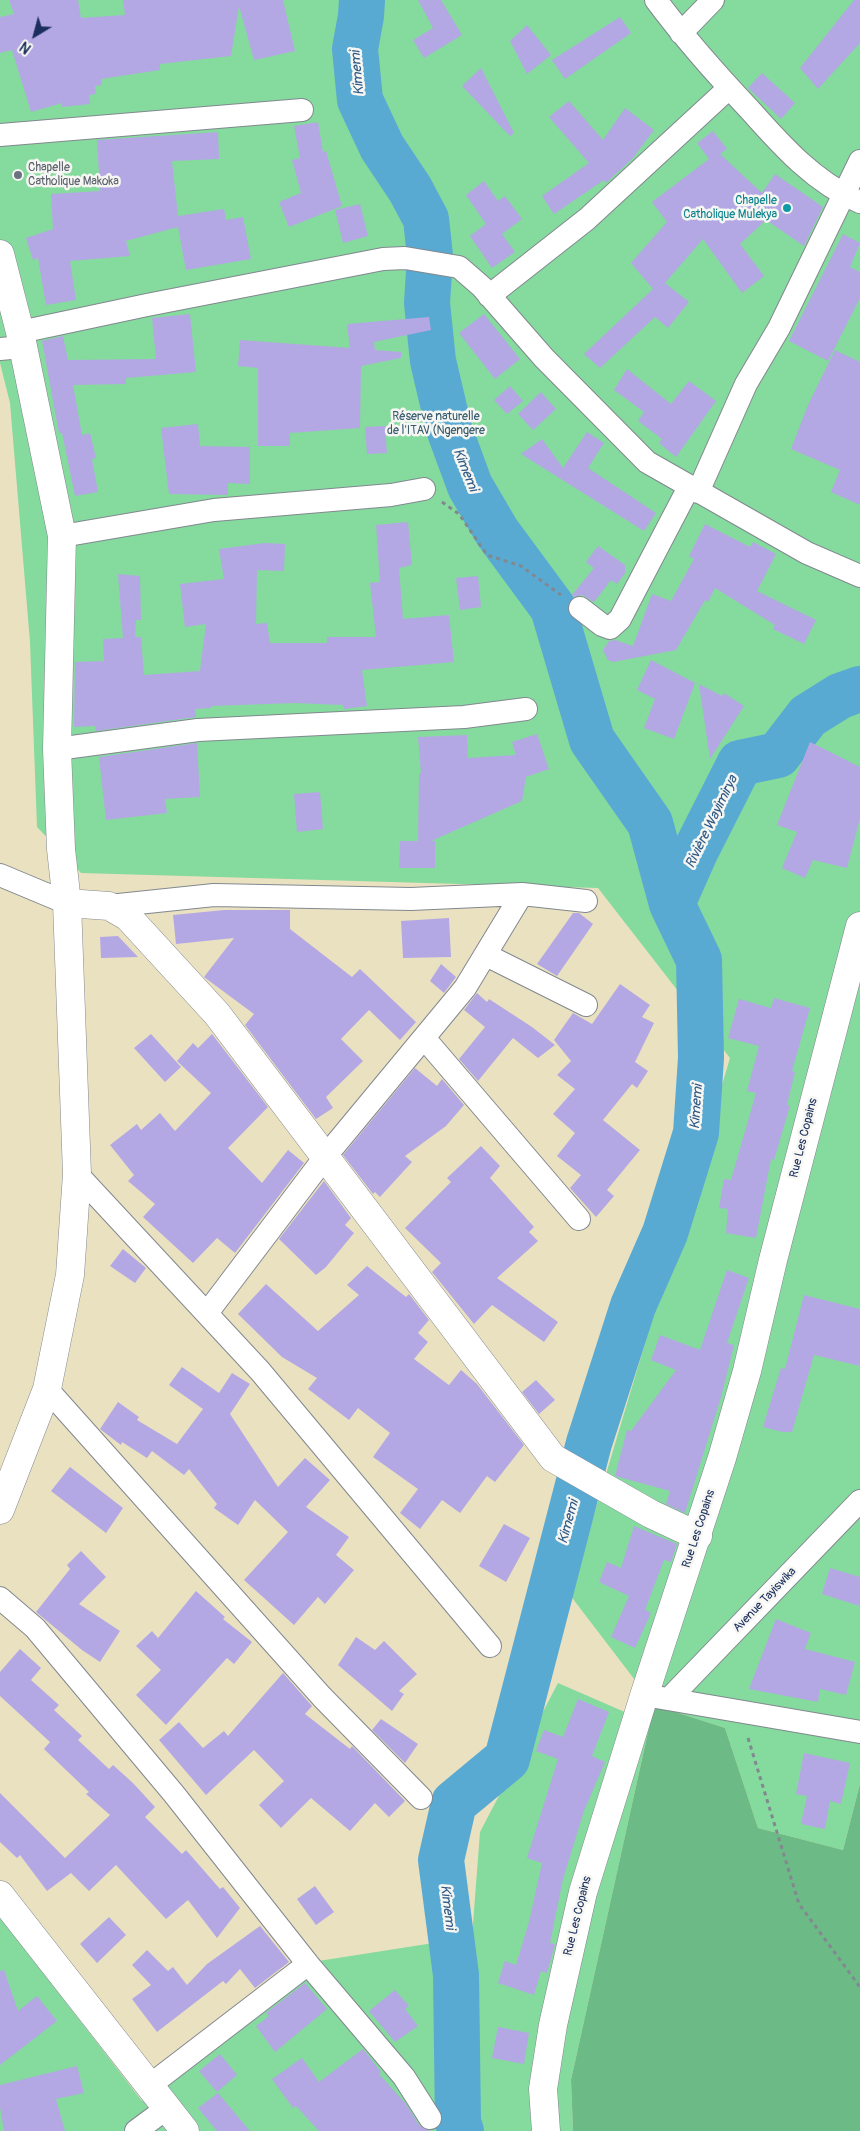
<!DOCTYPE html>
<html>
<head>
<meta charset="utf-8">
<style>
  body { margin:0 }
  #map { position:relative; width:860px; height:2131px; overflow:hidden; background:#eae1c0; font-family:Pangolin,sans-serif }
  canvas { display:block }
  .north { position:absolute; left:10px; top:10px; width:50px; height:50px; -webkit-text-stroke:4px #f6f6f2; paint-order:stroke; rotate:217deg; font-size:14px; font-weight:700; line-height:20px; text-align:center; color:#1b2f5e }
  .north::after { content:''; display:block; margin:auto; width:18px; height:22px; background:#1b2f5e; clip-path:polygon(50% 0,100% 100%,50% 72%,0 100%) }
</style>
</head>
<body>
<div id="map">
<canvas width="860" height="2131"></canvas>
<div class="north">N</div>
</div>
<script>
const c = document.querySelector('canvas').getContext('2d');
c.lineJoin = 'round';
function paint(path, color) { c.fillStyle = color; c.fill(path, 'evenodd'); }
function strokePath(path, color, width, dash) { c.strokeStyle = color; c.lineWidth = width; c.lineCap = dash ? 'butt' : 'round'; c.setLineDash(dash || []); c.stroke(path); }
function drawText(font, color, halo, rows, align = 'center') {
  c.font = font + ' Pangolin,sans-serif'; c.lineWidth = 5; c.setLineDash([]); c.textBaseline = 'middle'; c.strokeStyle = halo; c.fillStyle = color; for (const [text, x, y, turn = 0] of rows) {
    c.save(); c.translate(x, y); c.rotate((+turn || 0) * Math.PI / 180); c.textAlign = isNaN(turn) ? turn : align; if (halo) c.strokeText(text, 0, 0); c.fillText(text, 0, 0); c.restore();
  }
}
paint(new Path2D(`
  M 0,0 L 860,0 L 860,1784 L 843,1850 L 758,1828 L 725,1728 L 654,1705 L 570,1595 L 730,1058 L 598,888 L 81,873 L 37,827 L 30,642 L 10,403 L 0,363 Z
  M 558,1683 L 650,1723 L 571,2080 L 573,2131 L 0,2131 L 0,1917 L 142,2101 L 166,2085 L 312,1962 L 472,1937 L 480,1832 Z`), '#85da9e');
paint(new Path2D(`
  M 654,1705 L 725,1728 L 758,1828 L 843,1850 L 860,1784 L 860,2131 L 573,2131 L 571,2080 Z`), '#6cba85');
strokePath(new Path2D(`
  M 362,0 L 361,16 L 355,49 L 360,100 L 382,147 L 410,189 L 426,219 L 430,256 L 427,303 L 433,361 L 449,429 L 470,486 L 497,532 L 553,608 L 592,740 L 650,823 L 672,904 L 699,960 L 701,1058 L 696,1133 L 665,1233 L 633,1306 L 589,1443 L 507,1759 L 454,1803 L 441,1860 L 456,1975 L 458,2123 L 461,2131
  M 672,904 L 696,850 L 740,763 L 778,755 L 808,716 L 840,696 L 860,689`), '#58aad3', 46);
paint(new Path2D(`
  M 9,0 L 78,0 L 81,18 L 125,15 L 123,0 L 283,0 L 295,51 L 254,60 L 239,6 L 231,56 L 160,64 L 160,70 L 101,79 L 102,85 L 95,86 L 96,94 L 89,95 L 90,104 L 62,107 L 62,103 L 31,112 L 12,50 L 0,53 L 0,17 L 14,14 Z
  M 418,0 L 441,0 L 462,35 L 424,58 L 413,40 L 433,28 Z
  M 854,0 L 860,0 L 860,43 L 818,89 L 800,68 Z
  M 620,17 L 631,33 L 565,79 L 552,60 Z
  M 527,25 L 551,55 L 527,74 L 510,41 Z
  M 481,68 L 514,133 L 510,136 L 462,86 Z
  M 762,73 L 795,103 L 781,119 L 748,88 Z
  M 569,101 L 603,140 L 625,108 L 654,130 L 633,158 L 606,183 L 604,180 L 554,214 L 542,196 L 589,163 L 549,117 Z
  M 318,122 L 323,152 L 326,151 L 342,206 L 289,227 L 279,202 L 301,193 L 292,160 L 300,158 L 294,126 Z
  M 713,131 L 727,149 L 720,154 L 762,193 L 775,174 L 823,207 L 804,246 L 766,220 L 740,244 L 764,276 L 742,293 L 703,239 L 665,283 L 689,302 L 668,328 L 655,317 L 600,368 L 584,354 L 653,289 L 631,263 L 667,222 L 652,202 L 709,159 L 697,143 Z
  M 218,132 L 219,159 L 172,161 L 178,216 L 224,209 L 226,220 L 243,217 L 251,259 L 186,270 L 178,227 L 126,241 L 130,256 L 70,261 L 76,300 L 46,305 L 38,258 L 33,260 L 26,238 L 53,229 L 51,194 L 100,191 L 97,140 Z
  M 484,181 L 498,201 L 505,196 L 522,219 L 502,234 L 515,252 L 492,268 L 470,236 L 486,224 L 466,195 Z
  M 360,204 L 368,236 L 343,243 L 335,210 Z
  M 843,234 L 860,243 L 850,267 L 860,272 L 860,298 L 828,361 L 789,341 Z
  M 190,314 L 196,372 L 126,378 L 126,384 L 73,385 L 82,435 L 90,433 L 96,458 L 92,459 L 98,492 L 75,496 L 62,433 L 59,433 L 42,341 L 63,336 L 68,360 L 156,359 L 152,318 Z
  M 484,314 L 520,359 L 495,379 L 459,333 Z
  M 429,317 L 431,330 L 374,342 L 375,350 L 401,352 L 401,358 L 361,366 L 360,428 L 290,433 L 290,446 L 258,446 L 258,368 L 238,366 L 240,340 L 350,348 L 347,324 Z
  M 835,350 L 860,362 L 860,505 L 831,492 L 840,470 L 791,449 L 808,405 Z
  M 627,369 L 671,404 L 689,381 L 716,401 L 676,457 L 659,443 L 662,439 L 638,421 L 644,412 L 614,390 Z
  M 510,386 L 523,401 L 507,414 L 494,400 Z
  M 541,392 L 556,409 L 533,430 L 518,414 Z
  M 198,424 L 200,446 L 250,447 L 250,484 L 228,483 L 228,495 L 169,494 L 161,428 Z
  M 385,426 L 387,453 L 367,454 L 365,427 Z
  M 587,432 L 604,443 L 588,468 L 656,513 L 644,531 L 521,454 L 542,439 L 563,468 Z
  M 408,522 L 412,565 L 399,568 L 403,619 L 449,615 L 454,662 L 362,670 L 367,706 L 344,709 L 343,705 L 294,703 L 211,706 L 211,708 L 195,709 L 196,717 L 96,731 L 95,726 L 74,727 L 75,662 L 104,661 L 103,639 L 123,638 L 118,574 L 140,576 L 141,620 L 136,620 L 135,637 L 141,637 L 144,675 L 200,671 L 206,624 L 185,627 L 180,584 L 224,579 L 219,549 L 265,543 L 285,544 L 284,571 L 257,570 L 256,624 L 267,623 L 270,643 L 327,643 L 327,637 L 376,637 L 370,583 L 380,582 L 376,525 Z
  M 705,524 L 750,547 L 753,542 L 776,554 L 757,591 L 816,620 L 804,644 L 773,629 L 775,625 L 715,588 L 708,602 L 705,600 L 676,650 L 613,662 L 608,660 L 603,650 L 609,641 L 615,640 L 633,646 L 652,594 L 671,601 L 694,559 L 689,556 Z
  M 598,546 L 625,565 L 625,573 L 617,584 L 611,580 L 594,602 L 582,595 L 574,597 L 572,595 L 594,568 L 586,562 Z
  M 478,576 L 481,607 L 460,610 L 456,578 Z
  M 651,660 L 695,683 L 674,739 L 644,728 L 655,699 L 637,690 Z
  M 699,684 L 722,696 L 724,693 L 744,706 L 710,759 Z
  M 537,734 L 549,769 L 526,777 L 522,801 L 431,841 L 435,841 L 435,868 L 399,868 L 400,841 L 418,841 L 419,773 L 421,773 L 418,737 L 467,735 L 468,758 L 516,755 L 512,742 Z
  M 810,742 L 860,767 L 860,818 L 847,868 L 813,860 L 805,878 L 782,868 L 797,832 L 777,825 Z
  M 197,743 L 200,797 L 165,799 L 167,813 L 106,820 L 99,757 Z
  M 320,792 L 323,829 L 297,832 L 294,794 Z
  M 224,910 L 290,910 L 290,929 L 352,977 L 360,969 L 416,1022 L 400,1040 L 369,1010 L 341,1039 L 363,1061 L 326,1097 L 333,1108 L 316,1119 L 245,1025 L 254,1014 L 204,977 L 234,938 L 176,944 L 173,915 Z
  M 573,913 L 579,913 L 593,924 L 557,976 L 537,964 Z
  M 449,918 L 451,957 L 403,958 L 401,921 Z
  M 118,936 L 138,957 L 101,958 L 100,937 Z
  M 441,964 L 456,977 L 444,993 L 430,981 Z
  M 620,984 L 650,1005 L 642,1017 L 654,1023 L 635,1062 L 648,1071 L 637,1088 L 632,1084 L 603,1120 L 640,1150 L 607,1190 L 614,1196 L 596,1217 L 570,1188 L 581,1175 L 557,1156 L 575,1133 L 553,1114 L 575,1089 L 557,1075 L 571,1061 L 554,1040 L 573,1013 L 592,1024 Z
  M 477,993 L 487,1002 L 489,999 L 532,1027 L 555,1045 L 538,1058 L 513,1038 L 478,1081 L 459,1059 L 485,1027 L 464,1010 Z
  M 774,998 L 810,1008 L 792,1071 L 795,1072 L 787,1105 L 790,1106 L 774,1160 L 771,1159 L 756,1238 L 726,1233 L 728,1209 L 719,1208 L 724,1179 L 731,1180 L 756,1093 L 747,1091 L 759,1046 L 728,1038 L 739,999 L 771,1008 Z
  M 151,1034 L 181,1067 L 165,1082 L 134,1048 Z
  M 212,1034 L 268,1107 L 228,1148 L 262,1183 L 288,1150 L 304,1163 L 235,1253 L 217,1238 L 193,1263 L 143,1217 L 155,1204 L 128,1181 L 134,1175 L 110,1145 L 137,1124 L 141,1130 L 160,1113 L 175,1131 L 211,1093 L 177,1061 L 193,1043 L 198,1048 Z
  M 415,1068 L 437,1086 L 442,1079 L 464,1105 L 446,1126 L 405,1156 L 412,1162 L 380,1197 L 375,1192 L 373,1194 L 343,1155 Z
  M 481,1146 L 500,1166 L 490,1178 L 534,1227 L 529,1232 L 538,1241 L 497,1278 L 558,1322 L 544,1342 L 492,1305 L 474,1324 L 432,1272 L 441,1263 L 405,1228 L 451,1182 L 447,1178 Z
  M 324,1181 L 351,1218 L 345,1225 L 354,1233 L 326,1267 L 316,1275 L 279,1239 Z
  M 123,1249 L 146,1268 L 135,1283 L 110,1266 Z
  M 367,1266 L 406,1297 L 409,1294 L 429,1320 L 418,1333 L 428,1342 L 414,1359 L 449,1385 L 461,1370 L 477,1384 L 524,1445 L 495,1482 L 487,1476 L 460,1513 L 442,1500 L 420,1529 L 400,1513 L 418,1489 L 373,1457 L 390,1433 L 358,1408 L 349,1420 L 308,1389 L 317,1378 L 282,1357 L 238,1314 L 266,1284 L 318,1331 L 359,1295 L 347,1285 Z
  M 727,1270 L 749,1278 L 727,1343 L 734,1345 L 721,1397 L 685,1513 L 666,1504 L 670,1491 L 615,1476 L 627,1430 L 631,1431 L 676,1370 L 651,1360 L 660,1335 L 700,1350 Z
  M 804,1295 L 860,1309 L 860,1366 L 814,1355 L 792,1432 L 783,1432 L 763,1427 L 781,1368 L 785,1369 Z
  M 182,1367 L 219,1393 L 232,1373 L 250,1384 L 230,1414 L 278,1487 L 305,1458 L 330,1480 L 306,1507 L 349,1537 L 336,1555 L 354,1570 L 325,1604 L 318,1597 L 294,1625 L 244,1580 L 288,1532 L 255,1500 L 238,1525 L 214,1508 L 217,1504 L 189,1469 L 184,1475 L 152,1451 L 147,1458 L 122,1442 L 121,1445 L 100,1429 L 118,1402 L 139,1417 L 137,1420 L 177,1444 L 203,1409 L 169,1385 Z
  M 536,1380 L 555,1400 L 539,1414 L 522,1392 Z
  M 70,1467 L 123,1508 L 106,1533 L 51,1491 Z
  M 504,1524 L 530,1538 L 506,1582 L 479,1566 Z
  M 634,1526 L 677,1544 L 671,1562 L 664,1560 L 645,1610 L 651,1613 L 635,1648 L 611,1637 L 629,1596 L 599,1582 L 607,1562 L 621,1568 Z
  M 81,1551 L 106,1577 L 79,1604 L 120,1631 L 100,1662 L 82,1650 L 36,1612 L 70,1569 L 67,1565 Z
  M 830,1568 L 860,1577 L 860,1606 L 822,1594 Z
  M 196,1591 L 225,1617 L 223,1619 L 252,1642 L 234,1664 L 227,1658 L 166,1725 L 136,1695 L 161,1670 L 136,1646 L 152,1631 L 158,1638 Z
  M 776,1619 L 811,1633 L 805,1649 L 855,1662 L 846,1695 L 820,1689 L 818,1702 L 749,1689 Z
  M 356,1637 L 375,1650 L 384,1641 L 417,1674 L 399,1691 L 404,1694 L 392,1711 L 338,1665 Z
  M 20,1649 L 41,1668 L 31,1680 L 59,1705 L 54,1710 L 82,1736 L 78,1740 L 109,1769 L 113,1765 L 133,1783 L 155,1807 L 145,1817 L 182,1854 L 186,1850 L 220,1889 L 223,1887 L 240,1908 L 217,1938 L 188,1900 L 166,1919 L 116,1865 L 89,1891 L 71,1873 L 47,1891 L 20,1855 L 17,1858 L 0,1842 L 0,1793 L 65,1858 L 110,1815 L 86,1794 L 89,1792 L 44,1749 L 50,1742 L 0,1696 L 0,1672 Z
  M 283,1673 L 312,1706 L 305,1714 L 350,1749 L 352,1746 L 405,1801 L 389,1817 L 375,1803 L 350,1831 L 311,1798 L 281,1828 L 259,1805 L 284,1781 L 254,1750 L 206,1795 L 159,1740 L 179,1722 L 203,1748 L 224,1731 L 228,1736 Z
  M 578,1699 L 609,1712 L 592,1756 L 605,1762 L 584,1811 L 563,1879 L 550,1943 L 555,1944 L 553,1952 L 547,1973 L 541,1971 L 534,1995 L 498,1983 L 505,1961 L 516,1965 L 529,1922 L 542,1863 L 527,1858 L 558,1759 L 536,1751 L 544,1730 L 563,1737 Z
  M 381,1719 L 418,1744 L 405,1763 L 372,1730 Z
  M 804,1753 L 850,1763 L 841,1804 L 830,1801 L 825,1829 L 801,1824 L 807,1796 L 796,1794 Z
  M 315,1886 L 334,1912 L 316,1925 L 297,1899 Z
  M 109,1917 L 126,1935 L 97,1963 L 80,1944 Z
  M 260,1926 L 289,1962 L 255,1988 L 240,1969 L 226,1984 L 223,1981 L 157,2032 L 132,1999 L 151,1985 L 132,1965 L 147,1950 L 168,1971 L 173,1967 L 187,1985 L 207,1964 Z
  M 4,1970 L 18,2011 L 37,1996 L 57,2021 L 0,2065 L 0,1971 Z
  M 305,1983 L 327,2009 L 275,2052 L 256,2026 L 269,2016 L 266,2013 Z
  M 395,1990 L 409,2006 L 405,2009 L 418,2026 L 395,2042 L 369,2011 Z
  M 498,2027 L 529,2033 L 524,2064 L 492,2058 Z
  M 363,2049 L 381,2072 L 379,2074 L 406,2104 L 419,2125 L 430,2131 L 319,2131 L 296,2106 L 293,2108 L 272,2079 L 302,2058 L 319,2082 Z
  M 220,2054 L 237,2075 L 217,2092 L 199,2071 Z
  M 77,2066 L 84,2093 L 56,2099 L 65,2131 L 4,2131 L 0,2107 L 0,2085 Z
  M 218,2093 L 250,2131 L 217,2131 L 198,2108 Z`), '#b4a8e4');
const minor = new Path2D(`
  M 656,0 C 685,39 717,75 750,110 C 782,146 815,183 860,202
  M 681,33 L 713,0
  M 0,135 L 302,110
  M 489,296 L 587,219 L 729,88
  M 20,332 L 147,305 L 383,259 L 405,258 L 459,267 L 482,287 L 544,358 L 647,462 L 807,553 L 860,576
  M 0,349 L 22,347
  M 698,492 L 746,384 L 779,328 L 860,161
  M 62,536 L 214,510 L 391,495 L 424,489
  M 580,608 L 602,625 L 610,628 L 620,619 L 689,487
  M 57,749 L 198,730 L 464,717 L 526,709
  M 0,875 L 67,903
  M 109,906 L 214,895 L 411,899 L 522,894 L 586,901
  M 486,955 L 586,1005
  M 425,1039 L 579,1219
  M 77,1174 L 260,1371 L 490,1646
  M 207,1313 L 325,1157 L 465,988 L 522,894
  M 47,1389 L 322,1697 L 421,1798
  M 0,1598 L 35,1628 L 174,1794 L 308,1964 L 404,2077 L 430,2118
  M 656,1697 L 860,1732
  M 669,1699 L 860,1501
  M 149,2086 L 308,1964
  M 136,2131 L 167,2108`);
const tertiary = new Path2D(`
  M 0,254 L 20,332 L 62,536 L 57,749 L 61,849 L 67,903 L 77,1174 L 70,1275 L 47,1389 L 0,1510
  M 67,903 L 109,906 L 128,917 L 217,1014 L 553,1458 L 651,1514 L 698,1536
  M 0,1895 L 185,2131
  M 546,2131 L 543,2089 L 553,2025 L 583,1892 L 644,1696 L 722,1458 L 747,1371 L 773,1260 L 860,926`);
strokePath(minor, '#82888f', 24);
strokePath(tertiary, '#82888f', 29);
strokePath(new Path2D(`
  M 442,502 L 459,514 L 487,555 L 521,566 L 561,595
  M 748,1738 L 799,1904 L 860,1987`), '#82888f', 3, [4, 4]);
strokePath(minor, '#fff', 22);
strokePath(tertiary, '#fff', 28);
for (const [x, y, r, color] of [
  [18,175,5,"#6b7280"],
  [787,208,5,"#0f9aa8"]
]) { const dot = new Path2D(); dot.arc(x, y, r, 0, 2 * Math.PI); c.fillStyle = color; c.fill(dot); strokePath(dot, '#f6f6f2', 2); }
drawText('12px', '#5b616d', '#f6f6f2', [
  ["Chapelle",28,168],
  ["Catholique Makoka",28,182]
], 'left');
drawText('12px', '#0d838f', '#f6f6f2', [
  ["Chapelle",777,201],
  ["Catholique Mulekya",777,215]
], 'right');
drawText('12px', '#365a6e', '#f6f6f2', [
  ["Réserve naturelle",436,417],
  ["de l'ITAV (Ngengere",436,431]
]);
drawText('12px', '#1b2f5e', '#f6f6f2', [
  ["Rue Les Copains",804,1138,-76],
  ["Rue Les Copains",699,1529,-72],
  ["Avenue Tayiswika",765,1600,-46],
  ["Rue Les Copains",578,1916,-76]
]);
drawText('italic 14px', '#305a87', '#f6f6f2', [
  ["Kimemi",358,73,-95],
  ["Kimemi",465,470,68],
  ["Rivière Wayimirya",712,822,-64],
  ["Kimemi",697,1107,-86],
  ["Kimemi",569,1522,-75],
  ["Kimemi",447,1907,83]
]);
</script>
</body>
</html>
